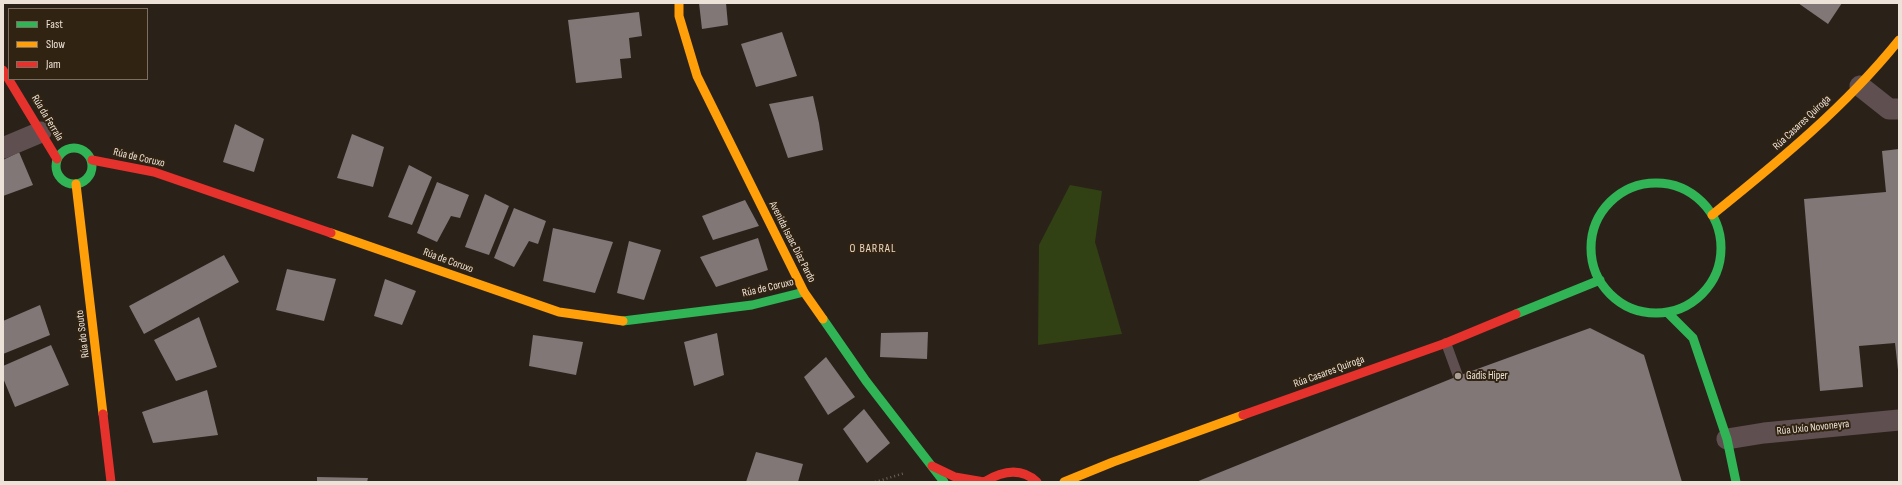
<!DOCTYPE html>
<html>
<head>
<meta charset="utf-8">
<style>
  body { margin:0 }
  #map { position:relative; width:1902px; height:485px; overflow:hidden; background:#2a2219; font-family:"Sofia Sans Condensed",sans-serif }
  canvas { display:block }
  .frame { position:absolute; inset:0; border:4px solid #ede2d8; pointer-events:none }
  .legend { position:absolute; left:8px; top:8px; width:140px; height:72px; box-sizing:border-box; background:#312312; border:1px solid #7c6f61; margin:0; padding:5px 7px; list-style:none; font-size:12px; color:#ede2d8 }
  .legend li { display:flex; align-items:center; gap:8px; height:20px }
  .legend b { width:20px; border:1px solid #7c6f61 }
</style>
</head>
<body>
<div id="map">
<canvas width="1902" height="485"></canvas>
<div class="frame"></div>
<ul class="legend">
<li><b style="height:5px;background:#30b455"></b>Fast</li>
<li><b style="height:5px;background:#ff9f0a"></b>Slow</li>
<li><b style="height:5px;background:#e5322d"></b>Jam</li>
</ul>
</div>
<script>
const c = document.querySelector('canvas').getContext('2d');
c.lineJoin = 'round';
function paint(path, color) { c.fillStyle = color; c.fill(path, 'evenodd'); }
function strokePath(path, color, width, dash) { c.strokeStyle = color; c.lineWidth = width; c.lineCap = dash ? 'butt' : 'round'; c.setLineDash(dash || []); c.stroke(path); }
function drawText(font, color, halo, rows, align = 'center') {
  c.font = font + ' "Sofia Sans Condensed",sans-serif'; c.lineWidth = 4; c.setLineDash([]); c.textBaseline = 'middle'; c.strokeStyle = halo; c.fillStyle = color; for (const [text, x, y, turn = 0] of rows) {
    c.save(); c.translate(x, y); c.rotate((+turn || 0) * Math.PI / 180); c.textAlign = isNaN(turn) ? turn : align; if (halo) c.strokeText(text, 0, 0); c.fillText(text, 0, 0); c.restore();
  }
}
paint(new Path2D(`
  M 1070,185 L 1102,191 L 1095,242 L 1122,334 L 1038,345 L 1039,245 Z`), '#314113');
paint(new Path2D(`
  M 699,3 L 726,3 L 728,25 L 702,29 Z
  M 1798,3 L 1842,3 L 1828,24 Z
  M 639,12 L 642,36 L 629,38 L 631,58 L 620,59 L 622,78 L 576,83 L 568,20 Z
  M 782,32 L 797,76 L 756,87 L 741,44 Z
  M 813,96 L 819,123 L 823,150 L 788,158 L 769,104 Z
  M 235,124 L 264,139 L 254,172 L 223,162 Z
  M 352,134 L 384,147 L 373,187 L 337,178 Z
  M 1899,149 L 1899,379 L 1895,343 L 1859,346 L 1863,387 L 1820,391 L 1804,199 L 1886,192 L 1882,151 Z
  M 19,152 L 33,185 L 3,196 L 3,160 Z
  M 409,165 L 432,177 L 412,225 L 388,217 Z
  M 437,182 L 469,195 L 460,218 L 451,216 L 437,242 L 417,233 Z
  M 485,194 L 509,206 L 489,255 L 465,247 Z
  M 745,200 L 759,226 L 713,240 L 702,216 Z
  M 514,208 L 546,221 L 538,244 L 529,241 L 514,267 L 494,258 Z
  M 553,228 L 613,242 L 595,293 L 543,281 Z
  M 758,238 L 768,270 L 716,287 L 700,257 Z
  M 629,241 L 661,250 L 644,300 L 617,293 Z
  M 224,255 L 239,282 L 144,334 L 129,306 Z
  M 287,269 L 336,279 L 324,321 L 276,310 Z
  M 385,279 L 416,291 L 402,325 L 374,316 Z
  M 40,305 L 50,335 L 3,354 L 3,321 Z
  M 199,317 L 217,367 L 176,381 L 154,340 Z
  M 1590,328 L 1644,355 L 1682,482 L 1196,482 L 1458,376 Z
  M 928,332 L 927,359 L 880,357 L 881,333 Z
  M 717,333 L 724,375 L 694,386 L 684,342 Z
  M 533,335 L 583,342 L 576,375 L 529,366 Z
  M 51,345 L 69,385 L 15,407 L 3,378 L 3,366 Z
  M 826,357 L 855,397 L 828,415 L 804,377 Z
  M 207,390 L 218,435 L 153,443 L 142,412 Z
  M 864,409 L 890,443 L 867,463 L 843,429 Z
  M 756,452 L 803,464 L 798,482 L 746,482 Z
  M 317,477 L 368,478 L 367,482 L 317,482 Z`), '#807776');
strokePath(new Path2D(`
  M 875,482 L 905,473`), '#6c5f5e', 2.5, [1, 3]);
strokePath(new Path2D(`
  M 1446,343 L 1458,376`), '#604f50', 10);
strokePath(new Path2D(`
  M 1860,86 L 1889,109 L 1899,109
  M 3,148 L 41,132
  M 1727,439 L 1764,433 L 1899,420`), '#604f50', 21);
strokePath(new Path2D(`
  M56 166a18 18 0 1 1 36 0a18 18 0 1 1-36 0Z
  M1591 248a65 65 0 1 1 130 0a65 65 0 1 1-130 0Z
  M 1667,312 L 1693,338 L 1727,439 L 1736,482
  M 1516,314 L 1600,280
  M 823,319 L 866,381 L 944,482
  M 623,321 L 752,305 L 804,292`), '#30b455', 9);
strokePath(new Path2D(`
  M 679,3 L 679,16 L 697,76 L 804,292 L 823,319
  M 76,184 L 103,414
  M 1712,215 C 1779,161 1845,107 1899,40
  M 331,233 L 559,312 L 623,321
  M 1064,482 L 1113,462 L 1243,415`), '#ff9f0a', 9);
strokePath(new Path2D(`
  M 3,70 L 57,159
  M 92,160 L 154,172 L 331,233
  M 103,414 L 111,482
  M 1243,415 L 1446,343 L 1516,314
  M 932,466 L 955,477 L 984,482
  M 984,482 C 1002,471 1021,467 1037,482`), '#e5322d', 9);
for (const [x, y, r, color] of [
  [1458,376,4,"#a99f95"]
]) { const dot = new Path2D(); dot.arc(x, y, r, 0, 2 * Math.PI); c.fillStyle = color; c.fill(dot); strokePath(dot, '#312312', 1.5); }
drawText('11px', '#ede2d8', '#312312', [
  ["Rúa da Ferrala",47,118,59],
  ["Rúa Casares Quiroga",1802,123,-43],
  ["Rúa de Coruxo",139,158,13],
  ["Avenida Isaac Díaz Pardo",792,242,63],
  ["Rúa de Coruxo",448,261,20],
  ["Rúa de Coruxo",768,288,-13],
  ["Rúa do Souto",83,334,-97],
  ["Rúa Casares Quiroga",1329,372,-20],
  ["Rúa Uxío Novoneyra",1813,428,-6]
]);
drawText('11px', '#ede2d8', '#312312', [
  ["Gadis Hiper",1466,376]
], 'left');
c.letterSpacing = '1px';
drawText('12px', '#ebd7c2', '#312312', [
  ["O BARRAL",873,249]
]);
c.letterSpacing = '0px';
</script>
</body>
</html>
